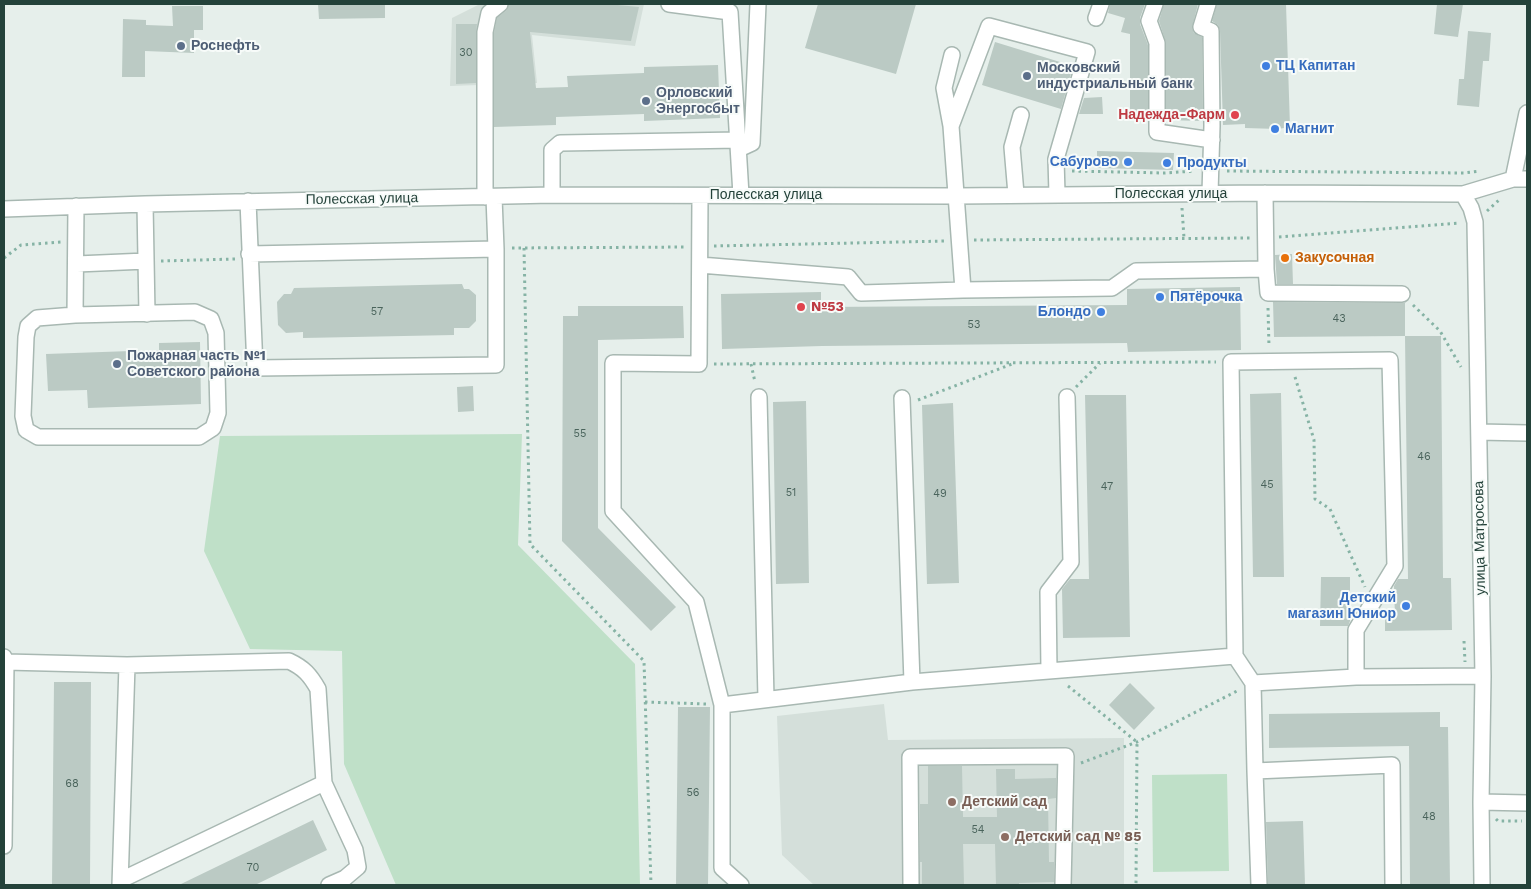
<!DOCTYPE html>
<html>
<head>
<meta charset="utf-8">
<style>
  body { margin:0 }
  #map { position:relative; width:1531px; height:889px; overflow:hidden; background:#e6efeb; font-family:"Work Sans",sans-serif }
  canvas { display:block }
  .frame { position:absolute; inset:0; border:5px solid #24423a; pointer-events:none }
</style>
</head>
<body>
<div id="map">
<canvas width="1531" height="889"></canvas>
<div class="frame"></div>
</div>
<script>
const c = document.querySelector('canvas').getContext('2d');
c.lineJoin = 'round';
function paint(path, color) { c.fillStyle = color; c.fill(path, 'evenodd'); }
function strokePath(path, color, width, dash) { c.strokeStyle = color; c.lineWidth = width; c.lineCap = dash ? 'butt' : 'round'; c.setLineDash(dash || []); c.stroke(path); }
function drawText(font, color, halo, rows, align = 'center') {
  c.font = font + ' "Work Sans",sans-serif'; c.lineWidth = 4; c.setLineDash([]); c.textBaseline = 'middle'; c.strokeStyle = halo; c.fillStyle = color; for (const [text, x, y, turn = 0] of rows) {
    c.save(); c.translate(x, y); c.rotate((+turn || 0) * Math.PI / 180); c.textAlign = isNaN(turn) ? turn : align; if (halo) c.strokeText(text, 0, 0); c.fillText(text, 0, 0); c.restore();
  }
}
paint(new Path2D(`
  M 480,4 L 644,4 L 635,46 L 532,35 L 537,83 L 450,86 L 452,18 Z
  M 884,704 L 888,740 L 1124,738 L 1124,885 L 814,885 L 782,855 L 777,716 Z`), '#d4dfda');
paint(new Path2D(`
  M 522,434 L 518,545 L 635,664 L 640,885 L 396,885 L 344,764 L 342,651 L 250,649 L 204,551 L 220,436 Z
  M 1227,774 L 1229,871 L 1153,872 L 1152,775 Z`), '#bfe0c8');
paint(new Path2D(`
  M 318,4 L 385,4 L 385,18 L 319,19 Z
  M 509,4 L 607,4 L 639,7 L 631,41 L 530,32 L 536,88 L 568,87 L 567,76 L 644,73 L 644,67 L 718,65 L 720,118 L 644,121 L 644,114 L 556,117 L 556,125 L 494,127 L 494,33 L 497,18 L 506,11 Z
  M 818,4 L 916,4 L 896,74 L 805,48 Z
  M 1110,4 L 1145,4 L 1140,18 L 1140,24 L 1148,45 L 1148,113 L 1130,113 L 1130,34 L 1121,32 L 1125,18 L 1108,13 Z
  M 1164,4 L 1198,4 L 1192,28 L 1194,33 L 1202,37 L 1203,121 L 1166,120 L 1166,43 L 1159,21 Z
  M 1217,4 L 1286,4 L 1290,127 L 1278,129 L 1245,128 L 1245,124 L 1223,125 L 1220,31 L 1218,25 L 1212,21 Z
  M 1437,4 L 1463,4 L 1458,37 L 1434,34 Z
  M 172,6 L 203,6 L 203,30 L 194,30 L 194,53 L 145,51 L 145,77 L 122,77 L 123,19 L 146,20 L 146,25 L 173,26 Z
  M 456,24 L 477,24 L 476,32 L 476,83 L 456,84 Z
  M 1468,31 L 1491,33 L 1489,61 L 1483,61 L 1479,107 L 1457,105 L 1459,79 L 1464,79 Z
  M 995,42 L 1073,66 L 1061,109 L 982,85 Z
  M 1102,97 L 1103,114 L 1079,114 L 1084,98 Z
  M 1097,151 L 1174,153 L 1173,170 L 1097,168 Z
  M 1292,254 L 1293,284 L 1277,284 L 1275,255 Z
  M 462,284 L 464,289 L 469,289 L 476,295 L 476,321 L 469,328 L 454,328 L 454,335 L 303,338 L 303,332 L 286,333 L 278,325 L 277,302 L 284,294 L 291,294 L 294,288 Z
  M 1240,287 L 1241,350 L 1128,352 L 1127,343 L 822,346 L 722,349 L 721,294 L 821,292 L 821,307 L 1127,305 L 1127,289 Z
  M 1273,302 L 1405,303 L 1405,336 L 1274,337 Z
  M 578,306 L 683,306 L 684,338 L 598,340 L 598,528 L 676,607 L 651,631 L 562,541 L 563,316 L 578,316 Z
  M 1405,336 L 1441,336 L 1443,578 L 1451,578 L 1452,630 L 1385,631 L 1385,616 L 1395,616 L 1394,586 L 1398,579 L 1408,579 Z
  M 200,342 L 201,404 L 88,408 L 87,390 L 48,391 L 46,354 L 159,350 L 159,343 Z
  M 473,386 L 474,411 L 458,412 L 457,387 Z
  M 1281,393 L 1284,577 L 1253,577 L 1250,394 Z
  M 1085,395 L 1126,395 L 1130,637 L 1063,638 L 1062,589 L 1070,579 L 1089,579 Z
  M 806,401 L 809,583 L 776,584 L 773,402 Z
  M 953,403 L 959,583 L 927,584 L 922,405 Z
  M 1321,577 L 1350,577 L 1350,621 L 1348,626 L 1320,626 Z
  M 54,682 L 91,682 L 90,885 L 52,885 Z
  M 1130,683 L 1155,708 L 1134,730 L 1109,705 Z
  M 678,707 L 710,707 L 708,885 L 676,885 Z
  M 1440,712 L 1440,727 L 1448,727 L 1450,885 L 1410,885 L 1409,746 L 1269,748 L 1269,714 Z
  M 928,766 L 962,766 L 963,817 L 997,817 L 996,769 L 1015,769 L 1015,779 L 1056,778 L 1056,798 L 1048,799 L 1049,862 L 1054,862 L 1054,882 L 1019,883 L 1019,885 L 996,885 L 995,844 L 963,844 L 964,885 L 922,885 L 922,862 L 920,862 L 920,804 L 928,804 Z
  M 313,820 L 327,850 L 255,885 L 179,885 Z
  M 1303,821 L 1305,885 L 1268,885 L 1266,822 Z`), '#bbcac4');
const minor = new Path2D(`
  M 669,4 L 730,12 L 741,195
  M 1155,4 L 1149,21 L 1157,43 L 1157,132 L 1212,140
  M 1208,4 L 1201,27 L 1211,31 L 1212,126 L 1210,193
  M 1096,18 L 1101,4
  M 952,55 L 944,88 L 951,126 L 963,290
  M 951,126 L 989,26 L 1087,52 L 1056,159 L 1057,194
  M 739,149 L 752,143 L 758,4
  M 1513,179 L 1527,113
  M 1265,193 L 1266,269 L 1268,293 L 1402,294
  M 1016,194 L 1012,147 L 1021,115
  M 1463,194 L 1471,208 L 1475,222 L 1483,676 L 1481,802 L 1482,885
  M 552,195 L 552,150 L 560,143 L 739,140
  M 700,196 L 699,364 L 613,363 L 613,511 L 696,602 L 722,705 L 722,868 L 741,885
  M 485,197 L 485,32 L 489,13 L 500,4
  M 248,201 L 255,368 L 496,365 L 496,249 L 494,197
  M 145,204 L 147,314
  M 4,209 L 145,204 L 552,195 L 957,196 L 1265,193 L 1463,194 L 1513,179 L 1527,179
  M 249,254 L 496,249
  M 77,264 L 146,261
  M 700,265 L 848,277 L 861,293 L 963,290 L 1112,288 L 1136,271 L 1266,269
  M 75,315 L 195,312 L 211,319 L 216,333 L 218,413 L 213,428 L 199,437 L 38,437 L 26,430 L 23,416 L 26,337 L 28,326 L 37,318 L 75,315 L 76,206
  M 759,397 L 766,699
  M 902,398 L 912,682
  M 1479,432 L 1527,433
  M 1235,656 L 1231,362 L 1390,360 L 1395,566 L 1356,630 L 1356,677
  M 4,657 L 6,662 L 4,846
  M 6,662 L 127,665 L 120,885
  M 127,665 L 289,661 C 304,668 310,675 318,689 L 324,783
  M 1049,671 L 1048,592 L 1071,562 L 1067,397
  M 1253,683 L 1255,771 L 1392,765 L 1393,885
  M 722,705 L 912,682 L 1235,656 L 1253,683 L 1356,677 L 1483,676
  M 1255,771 L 1259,885
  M 1481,802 L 1527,803
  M 121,880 L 324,783 L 355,850 L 358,867 L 345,878 L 329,885
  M 911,885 L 910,757 L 1066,756 L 1063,885`);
strokePath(minor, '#a8b8b2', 18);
strokePath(new Path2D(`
  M 1072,171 L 1164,173 L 1195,171
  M 1227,171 L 1464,173 L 1480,171
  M 1182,208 L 1184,238
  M 1487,211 L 1499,200
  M 1279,237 L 1460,223
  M 974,240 L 1251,238
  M 714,246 L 946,241
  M 512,248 L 686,247
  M 524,248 L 530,544 L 644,661 L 651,885
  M 4,258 L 21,245 L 61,242
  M 161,261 L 235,259
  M 1413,305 L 1440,331 L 1461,367
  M 1268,308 L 1269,347
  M 714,364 L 1216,362
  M 751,364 L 755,382
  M 1295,377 L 1314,440 L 1315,499 L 1330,509 L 1365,587
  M 1076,387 L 1100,363
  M 918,400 L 1012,364
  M 1464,641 L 1465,662
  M 1068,686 L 1137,742 L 1136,885
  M 645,702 L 707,704
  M 1081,763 L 1137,742 L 1239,690
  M 1496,819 L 1498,821 L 1522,821`), '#86b3a5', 3, [2.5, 4]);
strokePath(minor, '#fff', 15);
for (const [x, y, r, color] of [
  [181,46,5,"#5c6f8a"],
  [1266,66,5,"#3f7fe0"],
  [1027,76,5,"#5c6f8a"],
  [646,101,5,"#5c6f8a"],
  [1235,115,5,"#e0444e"],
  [1275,129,5,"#3f7fe0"],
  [1128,162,5,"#3f7fe0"],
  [1167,163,5,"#3f7fe0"],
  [1285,258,5,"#e8710a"],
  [1160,297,5,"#3f7fe0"],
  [801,307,5,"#e0444e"],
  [1101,312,5,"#3f7fe0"],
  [117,364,5,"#5c6f8a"],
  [1406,606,5,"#3f7fe0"],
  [952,802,5,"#8d6e63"],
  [1005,837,5,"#8d6e63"]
]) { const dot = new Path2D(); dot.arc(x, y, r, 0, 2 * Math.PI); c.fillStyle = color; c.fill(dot); strokePath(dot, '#f7fbf9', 2); }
drawText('11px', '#4a645c', null, [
  ["30",466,53],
  ["57",377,312],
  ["43",1339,319],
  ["53",974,325],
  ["55",580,434],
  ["46",1424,457],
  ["45",1267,485],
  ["47",1107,487],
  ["51",791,493],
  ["49",940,494],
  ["68",72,784],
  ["56",693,793],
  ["48",1429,817],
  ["54",978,830],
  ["70",253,868]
]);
drawText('bold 14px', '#4e5e75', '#f7fbf9', [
  ["Роснефть",191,46],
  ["Московский",1037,68],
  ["индустриальный банк",1037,84],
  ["Орловский",656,93],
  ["Энергосбыт",656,109],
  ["Пожарная часть №1",127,356],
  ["Советского района",127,372]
], 'left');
drawText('bold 14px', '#366cbe', '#f7fbf9', [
  ["ТЦ Капитан",1276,66],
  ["Магнит",1285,129],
  ["Сабурово",1118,162,"right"],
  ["Продукты",1177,163],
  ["Пятёрочка",1170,297],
  ["Блондо",1091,312,"right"],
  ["Детский",1396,598,"right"],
  ["магазин Юниор",1396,614,"right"]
], 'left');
drawText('bold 14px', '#be3a42', '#f7fbf9', [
  ["Надежда-Фарм",1225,115],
  ["№53",811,307,"left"]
], 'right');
drawText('14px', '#24423a', '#f7fbf9', [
  ["Полесская улица",1171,194],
  ["Полесская улица",766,195],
  ["Полесская улица",362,199,-1],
  ["улица Матросова",1480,538,-91]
]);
drawText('bold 14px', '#c56008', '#f7fbf9', [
  ["Закусочная",1295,258]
], 'left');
drawText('bold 14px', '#785e54', '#f7fbf9', [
  ["Детский сад",962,802],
  ["Детский сад № 85",1015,837]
], 'left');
</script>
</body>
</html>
